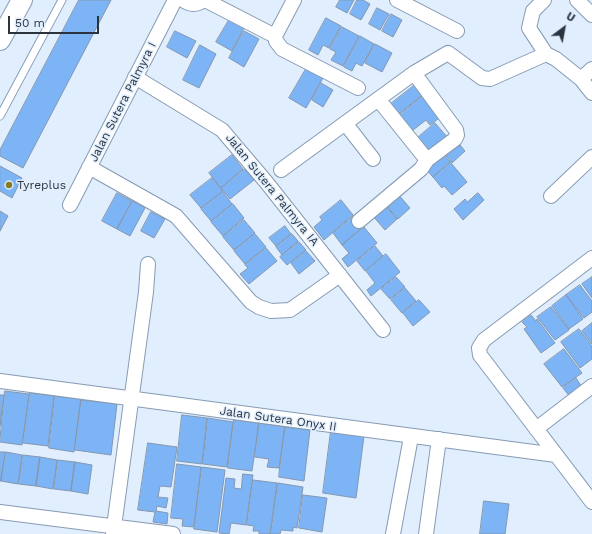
<!DOCTYPE html>
<html>
<head>
<meta charset="utf-8">
<style>
  body { margin:0 }
  #map { position:relative; width:592px; height:534px; overflow:hidden; background:#e0eefe; font-family:"Work Sans",sans-serif }
  canvas { display:block }
  .north { position:absolute; left:544px; top:8px; width:40px; height:40px; -webkit-text-stroke:3px #e0eefe; paint-order:stroke; rotate:32deg; font-size:11px; font-weight:700; line-height:16px; text-align:center; color:#2b343e }
  .north::after { content:''; display:block; margin:auto; width:14px; height:18px; background:#2b343e; clip-path:polygon(50% 0,100% 100%,50% 72%,0 100%) }
  .scale { position:absolute; left:8px; top:16px; width:91px; height:18px; box-sizing:border-box; border:2px solid #2b343e; border-top:0; padding-left:5px; font-size:12px; line-height:14px; white-space:nowrap; color:#2b343e; -webkit-text-stroke:3px #e0eefe; paint-order:stroke }
</style>
</head>
<body>
<div id="map">
<canvas width="592" height="534"></canvas>
<div class="north">U</div>
<div class="scale">50 m</div>
</div>
<script>
const c = document.querySelector('canvas').getContext('2d');
c.lineJoin = 'round';
function paint(path, color) { c.fillStyle = color; c.fill(path, 'evenodd'); }
function strokePath(path, color, width, dash) { c.strokeStyle = color; c.lineWidth = width; c.lineCap = dash ? 'butt' : 'round'; c.setLineDash(dash || []); c.stroke(path); }
function drawText(font, color, halo, rows, align = 'center') {
  c.font = font + ' "Work Sans",sans-serif'; c.lineWidth = 3; c.setLineDash([]); c.textBaseline = 'middle'; c.strokeStyle = halo; c.fillStyle = color; for (const [text, x, y, turn = 0] of rows) {
    c.save(); c.translate(x, y); c.rotate((+turn || 0) * Math.PI / 180); c.textAlign = isNaN(turn) ? turn : align; if (halo) c.strokeText(text, 0, 0); c.fillText(text, 0, 0); c.restore();
  }
}
const building = new Path2D(`
  M 79,0 L 111,0 L 23,168 L 0,156 L 0,150 Z
  M 340,0 L 354,0 L 347,13 L 336,7 Z
  M 357,0 L 363,0 L 370,4 L 361,20 L 350,14 Z
  M 377,8 L 389,14 L 380,30 L 369,24 Z
  M 391,14 L 402,20 L 393,37 L 382,31 Z
  M 326,18 L 341,26 L 329,48 L 323,45 L 318,55 L 309,50 Z
  M 229,20 L 244,28 L 232,51 L 216,42 Z
  M 342,27 L 359,36 L 343,66 L 331,60 L 336,52 L 330,49 Z
  M 175,31 L 196,41 L 187,58 L 167,47 Z
  M 244,31 L 259,39 L 244,67 L 229,58 Z
  M 360,36 L 374,44 L 362,66 L 356,63 L 352,71 L 344,67 Z
  M 375,44 L 392,53 L 382,72 L 365,63 Z
  M 200,45 L 216,54 L 199,88 L 183,80 Z
  M 306,69 L 323,78 L 306,108 L 289,98 Z
  M 321,83 L 333,90 L 323,107 L 312,100 Z
  M 416,84 L 424,94 L 396,116 L 388,106 Z
  M 425,94 L 442,116 L 430,125 L 426,120 L 408,134 L 396,118 Z
  M 435,123 L 448,138 L 428,156 L 415,140 Z
  M 456,140 L 465,151 L 452,163 L 442,151 Z
  M 441,152 L 450,162 L 433,177 L 424,167 Z
  M 232,155 L 243,169 L 221,188 L 209,173 Z
  M 451,163 L 467,182 L 452,195 L 444,186 L 442,188 L 433,177 Z
  M 0,166 L 22,178 L 12,198 L 0,191 Z
  M 245,169 L 254,180 L 230,199 L 221,188 Z
  M 212,178 L 223,191 L 201,208 L 190,195 Z
  M 223,192 L 232,204 L 211,221 L 201,209 Z
  M 117,193 L 132,201 L 117,229 L 102,221 Z
  M 397,193 L 410,208 L 398,219 L 385,204 Z
  M 478,193 L 484,200 L 463,220 L 454,209 L 465,199 L 467,202 Z
  M 341,200 L 353,215 L 324,240 L 314,227 L 322,220 L 320,217 Z
  M 133,201 L 145,208 L 130,236 L 117,229 Z
  M 233,204 L 244,218 L 223,236 L 211,222 Z
  M 384,204 L 397,219 L 385,230 L 372,215 Z
  M 0,211 L 8,216 L 0,231 Z
  M 151,212 L 165,219 L 154,238 L 141,231 Z
  M 353,217 L 362,228 L 342,245 L 333,233 Z
  M 244,220 L 255,233 L 234,250 L 223,237 Z
  M 285,226 L 291,234 L 276,246 L 269,238 Z
  M 364,227 L 377,243 L 348,267 L 342,259 L 349,253 L 342,245 Z
  M 255,234 L 266,247 L 245,264 L 234,251 Z
  M 292,234 L 298,241 L 282,255 L 276,247 Z
  M 299,242 L 306,250 L 287,265 L 280,257 Z
  M 375,246 L 383,256 L 365,271 L 357,261 Z
  M 266,248 L 277,261 L 249,284 L 240,274 L 248,268 L 245,265 Z
  M 306,251 L 315,261 L 299,274 L 291,263 Z
  M 386,254 L 400,272 L 371,296 L 367,290 L 375,283 L 366,271 Z
  M 396,277 L 405,287 L 390,299 L 381,289 Z
  M 592,277 L 592,298 L 582,284 Z
  M 580,285 L 592,301 L 592,312 L 584,318 L 566,295 Z
  M 405,288 L 416,301 L 402,313 L 391,300 Z
  M 566,295 L 583,319 L 569,329 L 552,306 Z
  M 419,300 L 430,312 L 413,326 L 403,313 Z
  M 551,307 L 569,330 L 555,340 L 537,317 Z
  M 531,315 L 536,321 L 537,319 L 555,343 L 541,353 L 524,329 L 527,327 L 522,322 Z
  M 592,323 L 592,344 L 582,331 Z
  M 579,329 L 592,346 L 592,359 L 580,368 L 561,342 Z
  M 564,349 L 582,373 L 562,387 L 544,364 Z
  M 576,378 L 583,389 L 571,398 L 563,388 Z
  M 5,391 L 29,394 L 22,445 L 0,442 Z
  M 30,393 L 54,396 L 48,446 L 23,443 Z
  M 0,395 L 4,395 L 0,426 Z
  M 55,396 L 81,399 L 74,452 L 49,448 Z
  M 81,400 L 117,404 L 111,455 L 75,450 Z
  M 182,415 L 207,418 L 202,464 L 177,461 Z
  M 208,418 L 233,422 L 227,467 L 203,464 Z
  M 234,420 L 259,423 L 252,471 L 228,468 Z
  M 259,423 L 285,427 L 279,468 L 267,467 L 269,459 L 255,457 Z
  M 285,427 L 310,430 L 304,481 L 279,477 Z
  M 331,431 L 364,436 L 356,498 L 323,493 Z
  M 148,443 L 177,447 L 171,487 L 160,486 L 158,497 L 168,498 L 166,508 L 157,506 L 156,511 L 168,513 L 167,524 L 153,522 L 155,512 L 138,510 Z
  M 0,452 L 5,452 L 1,481 L 0,481 Z
  M 6,452 L 22,455 L 18,484 L 1,481 Z
  M 23,455 L 40,457 L 36,486 L 19,484 Z
  M 40,457 L 57,460 L 53,489 L 36,486 Z
  M 58,460 L 75,462 L 71,491 L 54,489 Z
  M 75,462 L 92,465 L 88,494 L 71,491 Z
  M 177,464 L 201,467 L 194,527 L 182,526 L 183,519 L 171,518 Z
  M 202,467 L 225,470 L 217,532 L 194,529 Z
  M 243,474 L 253,475 L 246,525 L 231,523 L 229,534 L 219,533 L 226,478 L 235,479 L 234,488 L 241,489 Z
  M 253,480 L 277,483 L 270,534 L 259,534 L 259,531 L 253,531 L 254,526 L 247,525 Z
  M 278,483 L 303,487 L 297,528 L 293,527 L 293,531 L 281,530 L 280,534 L 271,534 Z
  M 303,495 L 327,498 L 322,532 L 299,528 Z
  M 484,501 L 509,504 L 505,534 L 480,534 Z`);
paint(building, '#7db4f6');
strokePath(building, '#8397b0', 1);
const lane = new Path2D(`
  M 0,116 L 62,0`);
const street = new Path2D(`
  M 183,0 C 190,5 197,5 204,0
  M 205,0 L 275,36 L 276,41 L 282,49 L 358,88
  M 397,0 L 457,31
  M 544,0 L 533,11 L 529,28 L 546,54 L 556,59 L 581,79 L 592,93
  M 577,0 L 592,15
  M 275,36 L 294,0
  M 414,73 L 456,130 L 457,135 L 455,139 L 427,160
  M 135,77 L 222,130 L 267,183 L 383,330
  M 581,79 L 592,69
  M 345,123 L 373,159
  M 89,167 L 176,216 L 251,302 L 259,307 L 271,311 L 290,310 L 340,275
  M 281,170 L 414,73 L 448,53 L 482,78 L 490,79 L 546,54
  M 551,196 L 592,157
  M 70,205 L 175,0
  M 359,221 L 421,169 L 427,160 L 378,99
  M 592,258 L 484,340 L 479,348 L 480,355 L 592,502
  M 0,381 L 556,455
  M 536,429 L 592,386
  M 0,512 L 173,534
  M 113,534 L 146,292 L 148,264
  M 393,534 L 411,437
  M 426,534 L 439,439`);
const secondary = new Path2D(`
  M 0,40 L 22,0`);
strokePath(lane, '#869bb4', 9);
strokePath(street, '#869bb4', 16);
strokePath(secondary, '#869bb4', 22);
strokePath(lane, '#fff', 7);
strokePath(street, '#fff', 14);
strokePath(secondary, '#fff', 20);
for (const [x, y, r, color] of [
  [9,185,4,"#867d23"]
]) { const dot = new Path2D(); dot.arc(x, y, r, 0, 2 * Math.PI); c.fillStyle = color; c.fill(dot); strokePath(dot, '#e0eefe', 1.5); }
drawText('12px', '#2b343e', '#e0eefe', [
  ["Jalan Sutera Palmyra I",123,102,-63],
  ["Jalan Sutera Palmyra IA",272,190,51],
  ["Jalan Sutera Onyx II",278,419,8]
]);
drawText('12px', '#2b343e', '#e0eefe', [
  ["Tyreplus",17,185]
], 'left');
</script>
</body>
</html>
